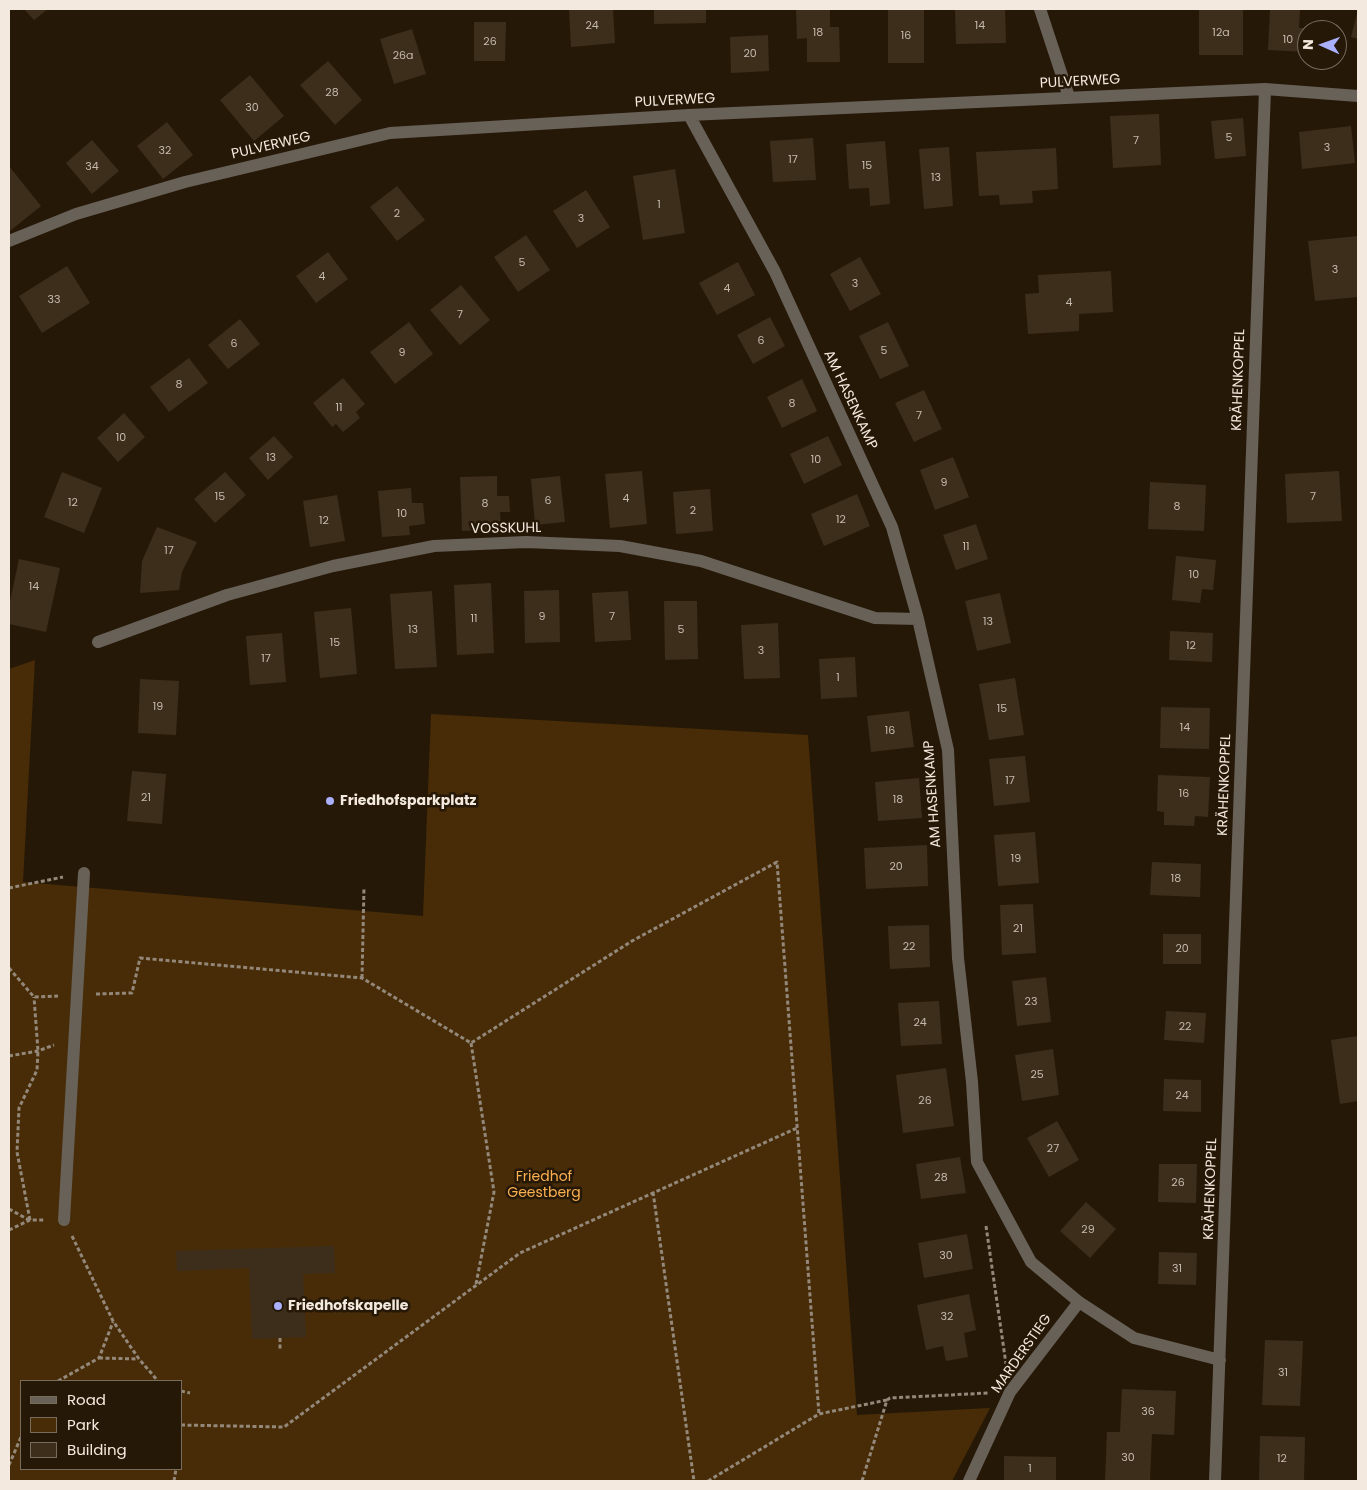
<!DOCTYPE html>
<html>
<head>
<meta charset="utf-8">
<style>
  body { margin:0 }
  #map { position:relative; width:1367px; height:1490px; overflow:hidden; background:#261807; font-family:Poppins,sans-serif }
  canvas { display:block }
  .frame { position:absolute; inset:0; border:10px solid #f3e9de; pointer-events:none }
  .legend { position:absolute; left:20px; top:1380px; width:162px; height:90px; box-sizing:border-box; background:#261807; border:1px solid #786c5d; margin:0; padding:6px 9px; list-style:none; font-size:15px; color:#f3e9de }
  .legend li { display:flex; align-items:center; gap:10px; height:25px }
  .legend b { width:25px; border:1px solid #786c5d }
  .north { position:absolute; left:1297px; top:20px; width:50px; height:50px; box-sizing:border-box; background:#261807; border:1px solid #786c5d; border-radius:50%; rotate:272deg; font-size:14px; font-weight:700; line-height:20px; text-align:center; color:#f3e9de }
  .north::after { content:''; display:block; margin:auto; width:18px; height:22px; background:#aab0fc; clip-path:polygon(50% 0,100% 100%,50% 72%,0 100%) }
</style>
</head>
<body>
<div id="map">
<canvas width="1367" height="1490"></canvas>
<div class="frame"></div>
<ul class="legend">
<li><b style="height:6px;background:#686158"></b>Road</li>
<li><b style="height:14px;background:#472c07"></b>Park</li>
<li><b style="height:14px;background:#3d2e1c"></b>Building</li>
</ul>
<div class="north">N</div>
</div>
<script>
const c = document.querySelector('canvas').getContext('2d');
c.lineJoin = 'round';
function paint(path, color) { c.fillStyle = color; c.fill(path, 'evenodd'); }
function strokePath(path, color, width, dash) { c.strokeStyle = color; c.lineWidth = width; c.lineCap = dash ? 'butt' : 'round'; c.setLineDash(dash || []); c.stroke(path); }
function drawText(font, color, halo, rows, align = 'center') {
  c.font = font + ' Poppins,sans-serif'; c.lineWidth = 5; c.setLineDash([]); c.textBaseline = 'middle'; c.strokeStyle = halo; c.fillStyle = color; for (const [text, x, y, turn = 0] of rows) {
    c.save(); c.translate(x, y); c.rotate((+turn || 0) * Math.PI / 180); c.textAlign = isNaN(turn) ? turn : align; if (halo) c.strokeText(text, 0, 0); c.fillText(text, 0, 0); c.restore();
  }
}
paint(new Path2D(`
  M 35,660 L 23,882 L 423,916 L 431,714 L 808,735 L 857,1415 L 990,1408 L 952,1481 L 9,1481 L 9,669 ZM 21,1381 L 181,1381 L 181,1469 L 21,1469 Z`), '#472c07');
paint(new Path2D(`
  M 24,9 L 48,9 L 34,20 Z
  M 569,9 L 613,9 L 615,43 L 571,47 Z
  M 654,9 L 706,9 L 706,23 L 654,24 Z
  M 796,9 L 830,9 L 830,27 L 839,27 L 840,62 L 807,62 L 807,38 L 797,39 Z
  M 888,9 L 924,9 L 924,63 L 888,63 Z
  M 955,9 L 1005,9 L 1006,43 L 956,44 Z
  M 1270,9 L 1300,9 L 1299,28 L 1307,28 L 1307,52 L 1268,50 Z
  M 1199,10 L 1243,10 L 1243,55 L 1199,55 Z
  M 1358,10 L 1358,39 L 1351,37 Z
  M 474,22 L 506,22 L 505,61 L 474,61 Z
  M 412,29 L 426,74 L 394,84 L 380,39 Z
  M 768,35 L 769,71 L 731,73 L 730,37 Z
  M 328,61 L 362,100 L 335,125 L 300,85 Z
  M 250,75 L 284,116 L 254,141 L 220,100 Z
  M 1159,114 L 1161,165 L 1113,168 L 1110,116 Z
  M 1243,118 L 1246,156 L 1215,159 L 1211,121 Z
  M 167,122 L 193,155 L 163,179 L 137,146 Z
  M 1351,126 L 1355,163 L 1302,169 L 1299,132 Z
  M 813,138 L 816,180 L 773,182 L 770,141 Z
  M 92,140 L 119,171 L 92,194 L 66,163 Z
  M 885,141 L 890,204 L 870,206 L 869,188 L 849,189 L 846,144 Z
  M 949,147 L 953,206 L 924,209 L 919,149 Z
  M 1056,148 L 1058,189 L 1032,191 L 1033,203 L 1000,205 L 999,195 L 979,196 L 976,152 Z
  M 9,166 L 41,206 L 10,231 L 9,229 Z
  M 675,169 L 685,233 L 643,240 L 633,176 Z
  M 397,186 L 425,220 L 397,241 L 370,207 Z
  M 586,190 L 610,227 L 577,248 L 553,211 Z
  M 526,235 L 550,270 L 518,292 L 494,257 Z
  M 1358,236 L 1358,297 L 1315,301 L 1308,241 Z
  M 328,252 L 348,279 L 316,303 L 296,276 Z
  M 860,257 L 881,294 L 850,311 L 830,274 Z
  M 738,262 L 755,295 L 717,315 L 699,283 Z
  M 67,266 L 90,303 L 42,333 L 19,296 Z
  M 1111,271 L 1113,312 L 1079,314 L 1079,331 L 1028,334 L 1025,294 L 1039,293 L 1038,275 Z
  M 461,285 L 490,320 L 460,345 L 430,310 Z
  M 770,317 L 785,346 L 753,364 L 737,335 Z
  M 240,319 L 260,344 L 228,369 L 208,345 Z
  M 409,322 L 433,354 L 395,384 L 370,352 Z
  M 888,322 L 909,366 L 880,379 L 859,336 Z
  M 189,358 L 208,383 L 169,412 L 150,387 Z
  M 343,378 L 365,404 L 356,412 L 360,418 L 343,432 L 336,424 L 332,427 L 313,403 Z
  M 802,379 L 817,411 L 782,428 L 767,397 Z
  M 924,390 L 942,429 L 914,442 L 895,403 Z
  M 124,413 L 145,437 L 118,462 L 97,438 Z
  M 274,436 L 293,457 L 268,480 L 249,458 Z
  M 828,436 L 842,465 L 804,484 L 790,454 Z
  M 953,457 L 969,497 L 935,510 L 920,470 Z
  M 642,471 L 647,524 L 610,528 L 605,474 Z
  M 1339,471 L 1342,521 L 1287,523 L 1285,474 Z
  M 62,472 L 102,488 L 84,533 L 44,517 Z
  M 225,472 L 246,495 L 215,523 L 194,499 Z
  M 497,476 L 497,496 L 509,496 L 510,512 L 500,512 L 501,529 L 462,531 L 460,477 Z
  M 560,476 L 565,522 L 535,525 L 531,479 Z
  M 1150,482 L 1206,485 L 1204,531 L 1148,529 Z
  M 411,488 L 412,503 L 423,503 L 425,524 L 409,526 L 410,535 L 382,537 L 378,491 Z
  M 710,489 L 713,531 L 676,534 L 673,492 Z
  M 857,494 L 870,526 L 824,546 L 811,514 Z
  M 337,495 L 345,541 L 310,547 L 303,501 Z
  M 976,524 L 988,559 L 956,570 L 943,535 Z
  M 157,527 L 197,542 L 182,572 L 179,590 L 140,593 L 142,561 Z
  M 1176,556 L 1216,560 L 1213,590 L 1202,589 L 1200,603 L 1172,600 Z
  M 19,559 L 60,568 L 46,632 L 9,624 L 9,606 Z
  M 491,583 L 494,653 L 457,655 L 454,585 Z
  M 559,590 L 560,642 L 525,643 L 524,591 Z
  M 432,591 L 437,667 L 395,669 L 390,594 Z
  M 628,591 L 631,640 L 595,642 L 592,593 Z
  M 1000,593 L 1011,643 L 977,651 L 965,601 Z
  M 664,601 L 697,601 L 698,659 L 665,660 Z
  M 351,608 L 357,674 L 320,678 L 314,612 Z
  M 778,623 L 780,678 L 744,679 L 741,625 Z
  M 1170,631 L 1213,633 L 1212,662 L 1169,660 Z
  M 282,633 L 286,682 L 250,685 L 246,636 Z
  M 855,657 L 857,697 L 821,699 L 819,659 Z
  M 1015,678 L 1024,735 L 989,740 L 979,684 Z
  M 140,679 L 179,681 L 176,735 L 138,733 Z
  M 1161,707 L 1210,708 L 1209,749 L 1160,748 Z
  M 909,711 L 914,747 L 871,752 L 867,716 Z
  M 1025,756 L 1030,802 L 994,806 L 989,759 Z
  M 132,771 L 166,774 L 162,824 L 127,821 Z
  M 1158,775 L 1210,777 L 1208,817 L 1195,816 L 1194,826 L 1164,825 L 1164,812 L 1157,811 Z
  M 919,778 L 922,818 L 878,821 L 875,782 Z
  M 1035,832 L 1039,883 L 998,886 L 994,835 Z
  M 927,845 L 928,886 L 866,889 L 864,848 Z
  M 1152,862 L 1201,864 L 1200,897 L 1150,895 Z
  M 1033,904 L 1036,953 L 1002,955 L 1000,905 Z
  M 929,925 L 930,967 L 890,969 L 888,926 Z
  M 1163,934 L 1201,934 L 1201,964 L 1163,964 Z
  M 1046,977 L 1051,1022 L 1017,1026 L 1012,981 Z
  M 939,1001 L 942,1044 L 901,1046 L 898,1003 Z
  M 1166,1011 L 1206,1013 L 1204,1043 L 1164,1040 Z
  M 1358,1036 L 1358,1101 L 1340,1104 L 1331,1040 Z
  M 1053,1049 L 1059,1095 L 1022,1101 L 1015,1055 Z
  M 946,1068 L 954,1126 L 903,1133 L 896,1075 Z
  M 1164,1079 L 1201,1080 L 1201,1112 L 1163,1111 Z
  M 1057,1121 L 1079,1160 L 1049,1177 L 1027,1138 Z
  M 960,1157 L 966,1193 L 921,1199 L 916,1164 Z
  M 1159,1164 L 1197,1164 L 1196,1203 L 1158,1202 Z
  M 1086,1202 L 1116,1229 L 1090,1258 L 1060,1231 Z
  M 967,1234 L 973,1269 L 924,1278 L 918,1243 Z
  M 334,1246 L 335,1273 L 303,1274 L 306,1337 L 252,1339 L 249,1268 L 177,1271 L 176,1251 Z
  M 1159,1252 L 1197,1253 L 1196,1285 L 1158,1284 Z
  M 969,1294 L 976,1330 L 964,1333 L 968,1357 L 946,1361 L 943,1346 L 926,1350 L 917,1305 Z
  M 1265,1340 L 1303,1341 L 1300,1406 L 1262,1405 Z
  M 1122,1389 L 1176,1391 L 1174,1435 L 1152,1434 L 1150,1481 L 1105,1481 L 1107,1432 L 1120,1432 Z
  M 1260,1436 L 1305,1437 L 1304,1481 L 1259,1481 Z
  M 1004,1456 L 1056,1457 L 1056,1481 L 1004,1481 Z`), '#3d2e1c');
strokePath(new Path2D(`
  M 9,888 L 63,877
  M 9,968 L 34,997 L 58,996
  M 362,978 L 364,887
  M 96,994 L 132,993 L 140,958 L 362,978 L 471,1043 L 632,941 L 777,862 L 819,1414
  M 471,1043 L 494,1192 L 476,1284
  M 9,1056 L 38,1051 L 54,1045
  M 653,1192 L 694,1481
  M 9,1209 L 29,1220
  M 30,1220 L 17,1152 L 19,1108 L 37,1070 L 38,1051 L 34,997
  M 986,1226 L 1006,1364
  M 9,1230 L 30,1220 L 44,1220
  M 72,1236 L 113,1321 L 139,1359 L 158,1381
  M 280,1338 L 280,1350
  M 99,1358 L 138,1359
  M 58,1381 L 99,1358 L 113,1322
  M 181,1391 L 190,1393
  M 181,1425 L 284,1427 L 520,1253 L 797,1128
  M 9,1465 L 21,1437
  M 174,1481 L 176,1469
  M 708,1481 L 819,1414 L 887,1400
  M 862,1481 L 887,1400 L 890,1398 L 988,1393`), '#94887a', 3, [4, 2.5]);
strokePath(new Path2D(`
  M 1040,9 L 1069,97
  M 689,115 L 775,272 L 892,527 L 918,619 L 948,750 L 958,958 L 972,1082 L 977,1162 L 1031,1262 L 1079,1302 L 1134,1338 L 1220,1360
  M 9,241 L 76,214 L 185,182 L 390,133 L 689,115 L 1265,89 L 1358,96
  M 98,642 L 227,595 L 333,566 L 434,546 L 526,542 L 620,546 L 701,561 L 875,618 L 918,619
  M 64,1220 L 84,873
  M 969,1481 L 1010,1392 L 1079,1302
  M 1215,1481 L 1265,89`), '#686158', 12);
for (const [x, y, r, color] of [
  [330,801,5,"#aab0fc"],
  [278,1306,5,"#aab0fc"]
]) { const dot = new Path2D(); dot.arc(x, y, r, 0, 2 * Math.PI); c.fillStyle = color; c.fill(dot); strokePath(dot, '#261807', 2); }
drawText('11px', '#c6baae', null, [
  ["24",592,26],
  ["14",980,26],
  ["18",818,33],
  ["12a",1221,33],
  ["16",906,36],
  ["10",1288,40],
  ["26",490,42],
  ["20",750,54],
  ["26a",403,56],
  ["28",332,93],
  ["30",252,108],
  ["5",1229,138],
  ["7",1136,141],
  ["3",1327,148],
  ["32",165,151],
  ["17",793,160],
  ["15",867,166],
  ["34",92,167],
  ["13",936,178],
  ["1",659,205],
  ["2",397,214],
  ["3",581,219],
  ["5",522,263],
  ["3",1335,270],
  ["4",322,277],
  ["3",855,284],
  ["4",727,289],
  ["33",54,300],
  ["4",1069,303],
  ["7",460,315],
  ["6",761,341],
  ["6",234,344],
  ["5",884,351],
  ["9",402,353],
  ["8",179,385],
  ["8",792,404],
  ["11",339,408],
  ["7",919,416],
  ["10",121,438],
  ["13",271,458],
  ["10",816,460],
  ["9",944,483],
  ["15",220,497],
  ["7",1313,497],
  ["4",626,499],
  ["6",548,501],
  ["12",73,503],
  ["8",485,504],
  ["8",1177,507],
  ["2",693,511],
  ["10",402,514],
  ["12",841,520],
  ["12",324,521],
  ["11",966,547],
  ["17",169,551],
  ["10",1194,575],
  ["14",34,587],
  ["9",542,617],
  ["7",612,617],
  ["11",474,619],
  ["13",988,622],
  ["13",413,630],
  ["5",681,630],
  ["15",335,643],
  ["12",1191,646],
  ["3",761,651],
  ["17",266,659],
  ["1",838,678],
  ["19",158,707],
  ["15",1002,709],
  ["14",1185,728],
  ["16",890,731],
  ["17",1010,781],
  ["16",1184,794],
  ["21",146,798],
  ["18",898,800],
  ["19",1016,859],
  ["20",896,867],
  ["18",1176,879],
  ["21",1018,929],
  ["22",909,947],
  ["20",1182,949],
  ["23",1031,1002],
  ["24",920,1023],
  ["22",1185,1027],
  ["25",1037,1075],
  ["24",1182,1096],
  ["26",925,1101],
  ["27",1053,1149],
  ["28",941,1178],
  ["26",1178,1183],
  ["29",1088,1230],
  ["30",946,1256],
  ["31",1177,1269],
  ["32",947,1317],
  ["31",1283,1373],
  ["36",1148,1412],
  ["30",1128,1458],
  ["12",1282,1459],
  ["1",1030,1469]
]);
drawText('14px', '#f3e9de', '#261807', [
  ["PULVERWEG",1080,82,-3],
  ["PULVERWEG",675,101,-3],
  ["PULVERWEG",271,146,-13],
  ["KRÄHENKOPPEL",1239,380,-88],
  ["AM HASENKAMP",850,400,65],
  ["VOSSKUHL",506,529,-1],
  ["KRÄHENKOPPEL",1225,785,-88],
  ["AM HASENKAMP",933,794,-94],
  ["KRÄHENKOPPEL",1211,1189,-88],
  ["MARDERSTIEG",1022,1354,-55]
]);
drawText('bold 14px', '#f3e9de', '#261807', [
  ["Friedhofsparkplatz",340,801],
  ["Friedhofskapelle",288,1306]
], 'left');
drawText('14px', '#fcb150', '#261807', [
  ["Friedhof",544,1177],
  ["Geestberg",544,1193]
]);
</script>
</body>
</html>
